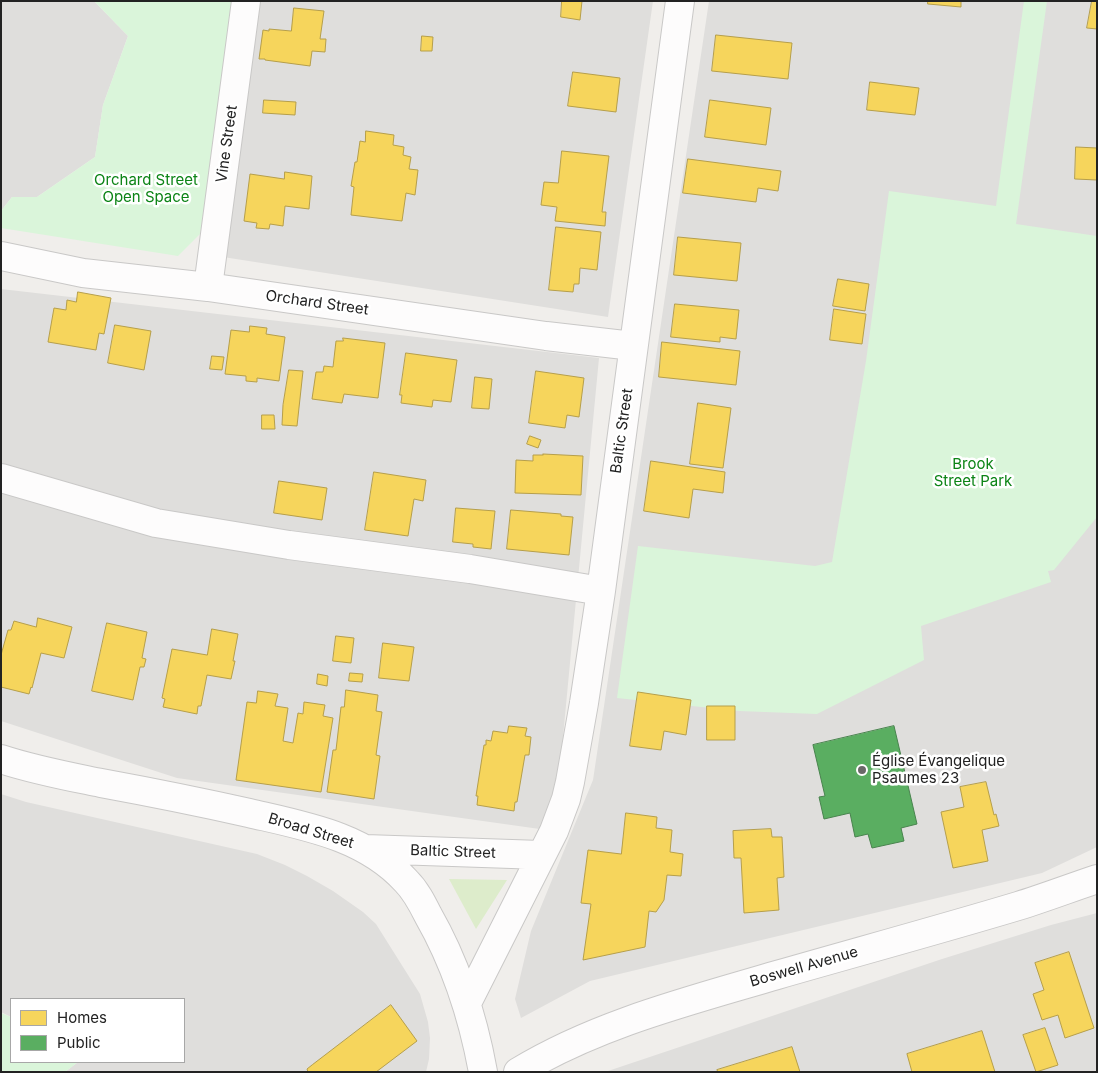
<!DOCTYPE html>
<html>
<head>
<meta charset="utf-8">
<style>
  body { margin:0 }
  #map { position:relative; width:1098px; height:1073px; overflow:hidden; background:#f0eeeb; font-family:Inter,sans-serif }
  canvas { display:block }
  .frame { position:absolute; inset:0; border:2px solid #222; pointer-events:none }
  .legend { position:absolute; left:10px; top:998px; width:175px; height:65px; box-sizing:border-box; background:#fff; border:1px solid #a7a7a7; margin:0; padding:6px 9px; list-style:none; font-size:15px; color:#222 }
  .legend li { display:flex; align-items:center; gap:10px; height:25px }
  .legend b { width:25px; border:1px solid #a7a7a7 }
</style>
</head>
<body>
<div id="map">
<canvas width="1098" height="1073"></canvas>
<div class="frame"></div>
<ul class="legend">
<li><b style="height:14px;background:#f6d55c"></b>Homes</li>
<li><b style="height:14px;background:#5aae61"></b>Public</li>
</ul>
</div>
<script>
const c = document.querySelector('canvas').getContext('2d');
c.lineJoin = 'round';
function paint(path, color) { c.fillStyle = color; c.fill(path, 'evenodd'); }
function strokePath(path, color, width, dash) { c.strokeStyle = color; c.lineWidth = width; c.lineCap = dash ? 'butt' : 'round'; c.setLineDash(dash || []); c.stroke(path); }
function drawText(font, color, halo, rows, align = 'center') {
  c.font = font + ' Inter,sans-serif'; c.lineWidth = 5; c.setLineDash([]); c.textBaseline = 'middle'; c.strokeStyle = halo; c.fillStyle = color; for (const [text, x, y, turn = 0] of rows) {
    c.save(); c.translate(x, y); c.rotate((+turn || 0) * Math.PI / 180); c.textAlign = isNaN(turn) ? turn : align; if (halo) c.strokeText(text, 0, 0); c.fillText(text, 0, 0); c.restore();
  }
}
paint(new Path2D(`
  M 1,1 L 94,1 L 128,36 L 103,105 L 95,157 L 37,197 L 12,197 L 1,211 Z
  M 259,1 L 653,1 L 608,317 L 223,257 Z
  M 709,1 L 1097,1 L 1097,847 L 1042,873 L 590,981 L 521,1018 L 515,999 L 531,931 L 593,780 Z
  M 1,289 L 599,358 L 554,831 L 177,778 L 1,721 Z
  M 1,794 L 26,802 L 257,854 L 285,865 L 307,876 L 333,891 L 363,912 L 376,924 L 420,994 L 428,1022 L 430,1038 L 429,1059 L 426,1072 L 65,1072 L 78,1062 L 184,1062 L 184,999 L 11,999 L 11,1017 L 1,1012 Z
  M 1097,913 L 1097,1072 L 605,1072 L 942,959 L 1051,925 Z`), '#dfdedc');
paint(new Path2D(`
  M 449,879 L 507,880 L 476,929 Z`), '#ddeccb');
paint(new Path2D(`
  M 94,1 L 237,1 L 200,234 L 178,256 L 1,228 L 1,211 L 12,197 L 37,197 L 95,157 L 103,105 L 128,36 Z
  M 1024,1 L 1047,1 L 1016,224 L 1097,236 L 1097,517 L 1054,570 L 1048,571 L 1051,582 L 921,626 L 924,660 L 817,714 L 739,711 L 617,698 L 638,546 L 815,566 L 832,562 L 866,361 L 889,191 L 996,206 Z
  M 1,1013 L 11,1017 L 11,1062 L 78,1062 L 65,1072 L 1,1072 Z`), '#daf5da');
const homes = new Path2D(`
  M 562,1 L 582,1 L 580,20 L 561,17 Z
  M 928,1 L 961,1 L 961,7 L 928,4 Z
  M 1092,1 L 1097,1 L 1097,29 L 1087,28 Z
  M 294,8 L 324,11 L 320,39 L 326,39 L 325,52 L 312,51 L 310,66 L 265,60 L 265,59 L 259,59 L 263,30 L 269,31 L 269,29 L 291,31 Z
  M 716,35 L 792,43 L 788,79 L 712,71 Z
  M 422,36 L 433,37 L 432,51 L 421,51 Z
  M 573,72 L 620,78 L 616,112 L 568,106 Z
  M 870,82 L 919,88 L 915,115 L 867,110 Z
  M 264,100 L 296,102 L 295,115 L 263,113 Z
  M 710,100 L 771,108 L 766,145 L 705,137 Z
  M 366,131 L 394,135 L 393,145 L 404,147 L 403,155 L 411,157 L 409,169 L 418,170 L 415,195 L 406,193 L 402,221 L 351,215 L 354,187 L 351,186 L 355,162 L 357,162 L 360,141 L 365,142 Z
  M 1076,147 L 1097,148 L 1097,180 L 1075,179 Z
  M 562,151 L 609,156 L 602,212 L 606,212 L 605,226 L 555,221 L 557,207 L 541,205 L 544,182 L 558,183 Z
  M 688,159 L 781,171 L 778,191 L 758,188 L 756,202 L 683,193 Z
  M 285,172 L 312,176 L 309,209 L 285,206 L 283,226 L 270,224 L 269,229 L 256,228 L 257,223 L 244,221 L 250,174 L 284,179 Z
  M 556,227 L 601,232 L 597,270 L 580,268 L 579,284 L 574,284 L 573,292 L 549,290 Z
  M 678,237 L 741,243 L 737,281 L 674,275 Z
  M 838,279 L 869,284 L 865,311 L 833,306 Z
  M 78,292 L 111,298 L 104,334 L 99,333 L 96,350 L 48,342 L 54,308 L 66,310 L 67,300 L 76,302 Z
  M 675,304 L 739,310 L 736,339 L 720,337 L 720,342 L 671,337 Z
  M 834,309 L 866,314 L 862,344 L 830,340 Z
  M 115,325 L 151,331 L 144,370 L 108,363 Z
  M 250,326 L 267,328 L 266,334 L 285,337 L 279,381 L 257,378 L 257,382 L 246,381 L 246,376 L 225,374 L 231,330 L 249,332 Z
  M 343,338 L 385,343 L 378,398 L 344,394 L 342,403 L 312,399 L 316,372 L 323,372 L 324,366 L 333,367 L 336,341 L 343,341 Z
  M 662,342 L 740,351 L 736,385 L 659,377 Z
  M 406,353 L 457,360 L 451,402 L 433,400 L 432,407 L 401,403 L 402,395 L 400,395 Z
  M 212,356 L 224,357 L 222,370 L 210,369 Z
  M 289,370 L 303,371 L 297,426 L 282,425 L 283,405 Z
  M 536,371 L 584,378 L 579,417 L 567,415 L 565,428 L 529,423 Z
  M 475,377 L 492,379 L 489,409 L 472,408 Z
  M 698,403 L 731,408 L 723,468 L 690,464 Z
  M 262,415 L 274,415 L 275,429 L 262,429 Z
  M 530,436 L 541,440 L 538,448 L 527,444 Z
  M 543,454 L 583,456 L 581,495 L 515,493 L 516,460 L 533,461 L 533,455 L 543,455 Z
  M 651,461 L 725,472 L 723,493 L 693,489 L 689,518 L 644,511 Z
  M 374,472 L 426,480 L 423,501 L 414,499 L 408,536 L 365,530 Z
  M 279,481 L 327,488 L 322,520 L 274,513 Z
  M 456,508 L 495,511 L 491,549 L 473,547 L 473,544 L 453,542 Z
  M 511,510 L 561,514 L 561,516 L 573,517 L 569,555 L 507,549 Z
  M 38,618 L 72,627 L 64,658 L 41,653 L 32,688 L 31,687 L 29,694 L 1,687 L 1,655 L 8,630 L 11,630 L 14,621 L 36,627 Z
  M 107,623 L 147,632 L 142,658 L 146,659 L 144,667 L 140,667 L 133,700 L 92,691 Z
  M 212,629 L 238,634 L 233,661 L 235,661 L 231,679 L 207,675 L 201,706 L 198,706 L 197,714 L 163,707 L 165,699 L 162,698 L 172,649 L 207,655 Z
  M 336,636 L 354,638 L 351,663 L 333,661 Z
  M 383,643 L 414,647 L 409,681 L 379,678 Z
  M 350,673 L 363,674 L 362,682 L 349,681 Z
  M 318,674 L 328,676 L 327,686 L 317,684 Z
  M 346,690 L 378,695 L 376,711 L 382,712 L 376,755 L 380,756 L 374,799 L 327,792 L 333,750 L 336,750 L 341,707 L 344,707 Z
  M 258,691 L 278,694 L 275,706 L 288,708 L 283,741 L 293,743 L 298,713 L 303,714 L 304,702 L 325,705 L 323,716 L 333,718 L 321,792 L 236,780 L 247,702 L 256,703 Z
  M 638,692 L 691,700 L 686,735 L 664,731 L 661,750 L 630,746 Z
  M 707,706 L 735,706 L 735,740 L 707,740 Z
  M 509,726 L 527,728 L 525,736 L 531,737 L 529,755 L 525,755 L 517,802 L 515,802 L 514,811 L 477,805 L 478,796 L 476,796 L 484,745 L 486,745 L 486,740 L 491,741 L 493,731 L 507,733 Z
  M 986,782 L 994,815 L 996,814 L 999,826 L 982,830 L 988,861 L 953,868 L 941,812 L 964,807 L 960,787 Z
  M 626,813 L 657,817 L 656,828 L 672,830 L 670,852 L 683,854 L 681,876 L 667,875 L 664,900 L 656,912 L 649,911 L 645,947 L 583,960 L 591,904 L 581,903 L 588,850 L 621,854 Z
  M 771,829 L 772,837 L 782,837 L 784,877 L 777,878 L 779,910 L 744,913 L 741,858 L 734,858 L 733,831 Z
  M 1069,952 L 1094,1028 L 1065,1038 L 1058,1015 L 1042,1020 L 1033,994 L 1044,990 L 1035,963 Z
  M 391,1005 L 417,1041 L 376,1072 L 308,1072 L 307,1069 L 312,1065 Z
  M 1045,1028 L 1058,1065 L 1036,1072 L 1023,1035 Z
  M 982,1031 L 995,1072 L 912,1072 L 907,1054 Z
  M 792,1047 L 800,1072 L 718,1072 L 717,1070 Z`);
paint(homes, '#f6d55c');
strokePath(homes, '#b69f4b', 1);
const public = new Path2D(`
  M 894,726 L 917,824 L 901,828 L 904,841 L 872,848 L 868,834 L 855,837 L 850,813 L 824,819 L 819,797 L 825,796 L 813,745 Z`);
paint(public, '#5aae61');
strokePath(public, '#49844e', 1);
const minor = new Path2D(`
  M 1,256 L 83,273 L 208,287 L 546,336 L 633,346
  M 208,287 L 246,1
  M 1,478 L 156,523 L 289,545 L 470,569 L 601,591
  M 1,759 C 34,770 67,776 101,783 C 150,792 200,802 249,813 C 305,826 365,836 406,881 C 416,891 422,903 428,915 C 456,964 473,1017 483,1072
  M 365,849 L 541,855
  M 467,1003 L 554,831 L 566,799 L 570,782 L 584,703 L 601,591 L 680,1
  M 518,1072 C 597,1024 689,1001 777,975 C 857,952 938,930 1018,906 C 1044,898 1070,888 1097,879`);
strokePath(minor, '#c9c8c7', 30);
strokePath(minor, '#fdfcfc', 28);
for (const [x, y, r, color] of [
  [862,770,5,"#6a6968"]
]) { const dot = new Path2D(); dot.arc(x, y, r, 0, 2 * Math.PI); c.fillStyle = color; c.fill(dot); strokePath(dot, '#fff', 2); }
drawText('15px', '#222', '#fff', [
  ["Vine Street",227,144,-82],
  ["Orchard Street",317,303,8],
  ["Baltic Street",622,431,-82],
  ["Broad Street",311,831,17],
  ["Baltic Street",453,852,2],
  ["Boswell Avenue",804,967,-16]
]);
drawText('15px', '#0c8416', '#fff', [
  ["Orchard Street",146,180],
  ["Open Space",146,197],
  ["Brook",973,464],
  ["Street Park",973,481]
]);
drawText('15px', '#222', '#fff', [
  ["Église Évangelique",872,761],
  ["Psaumes 23",872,778]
], 'left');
</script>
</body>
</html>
